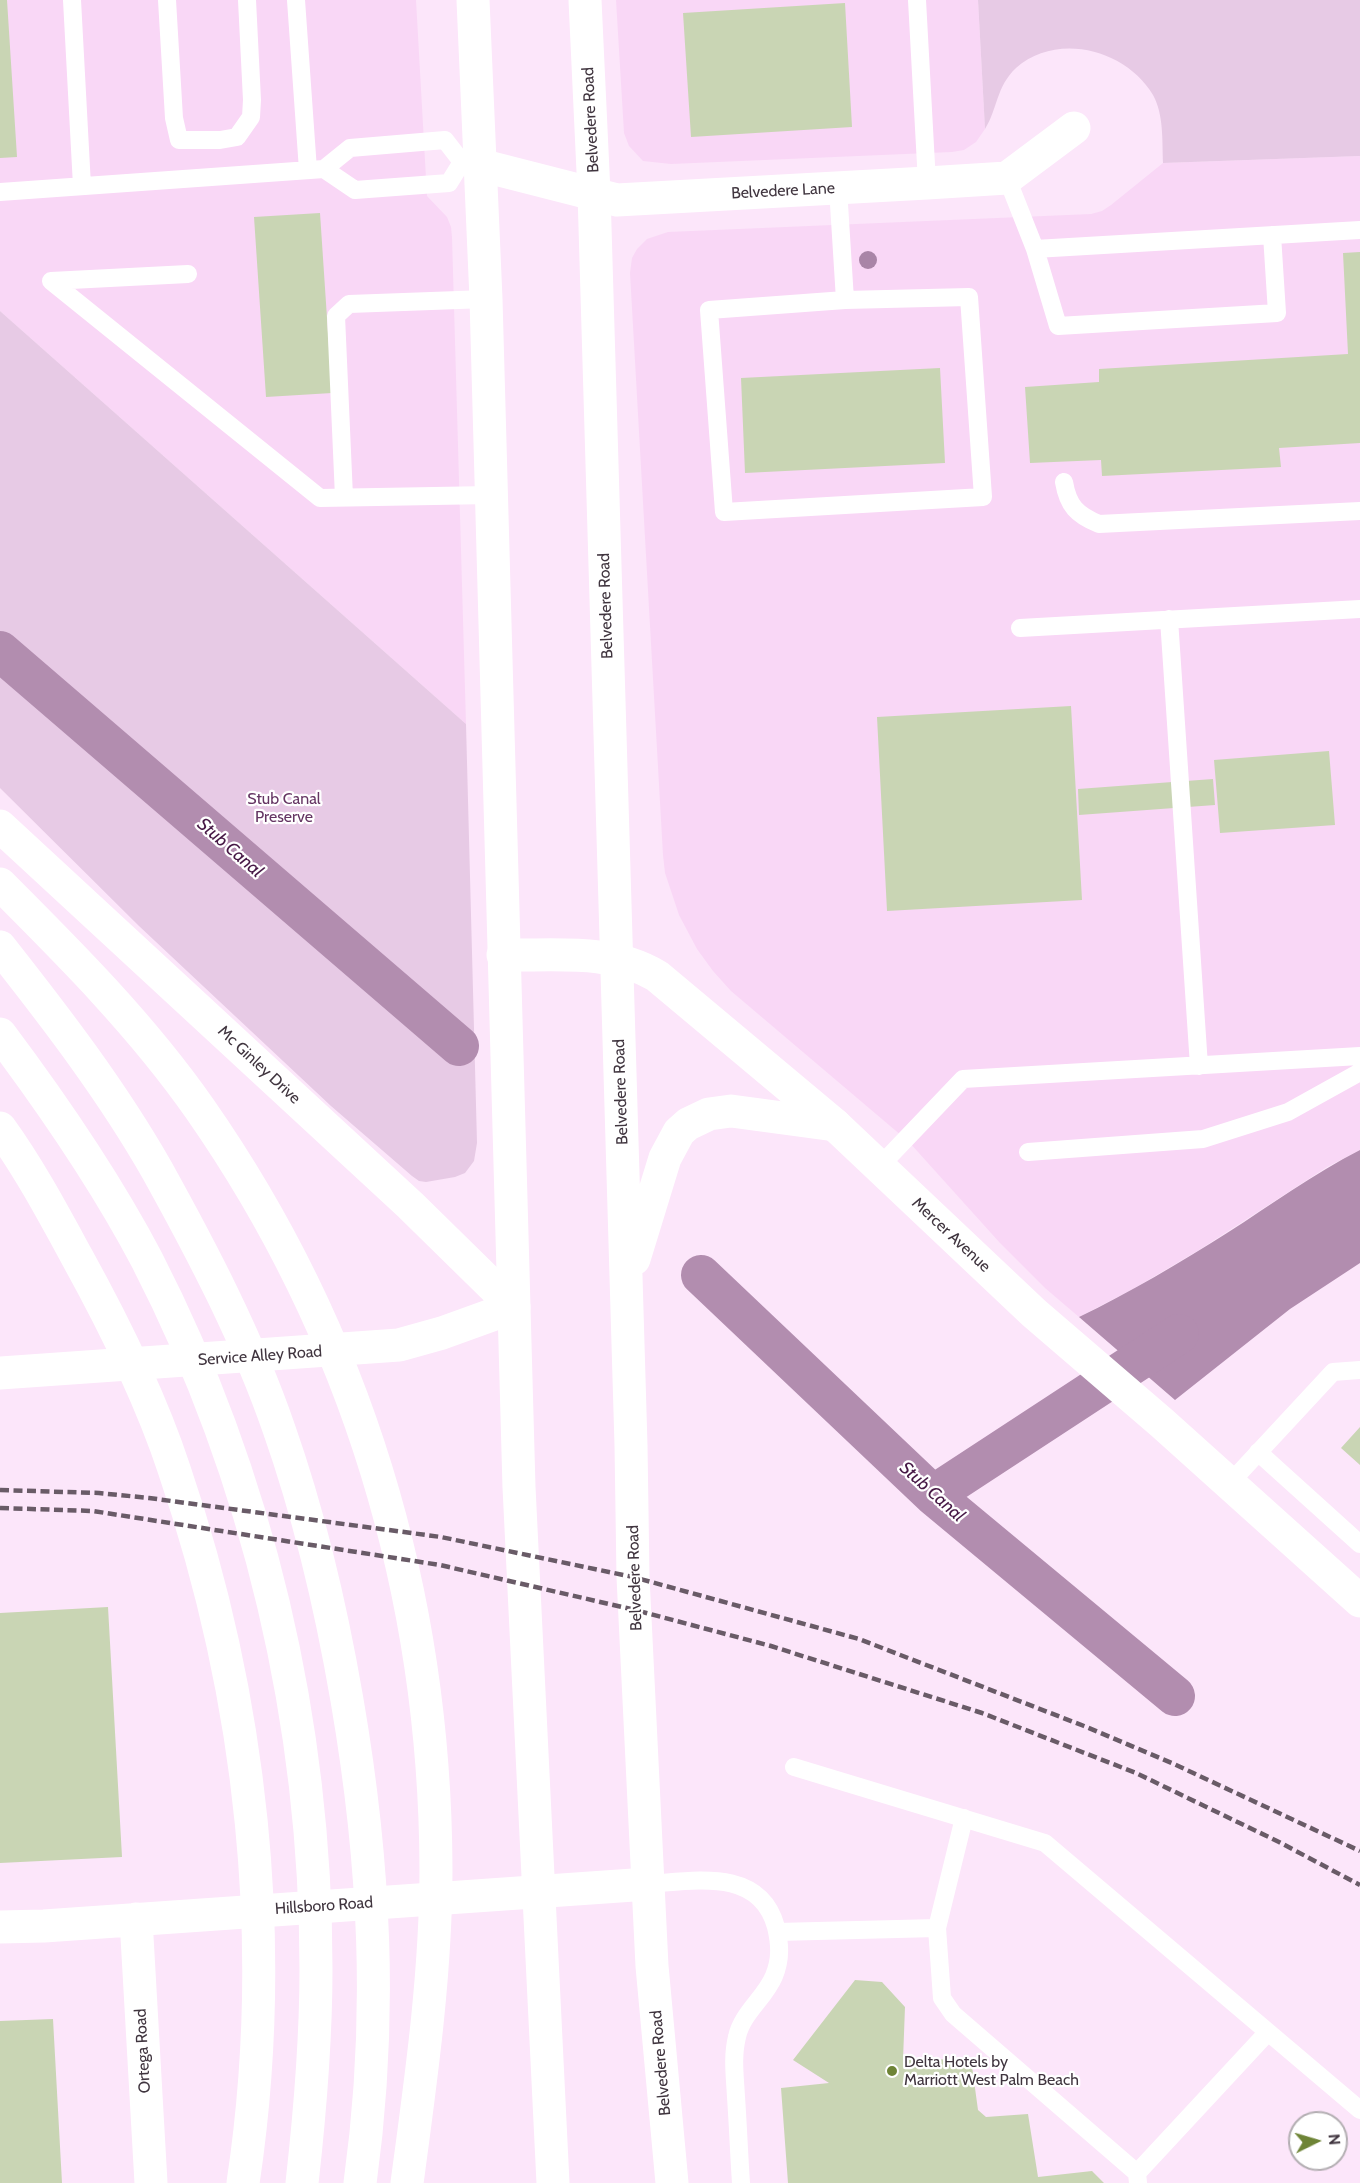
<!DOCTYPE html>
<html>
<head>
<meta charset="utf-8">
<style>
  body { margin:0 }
  #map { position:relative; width:1360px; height:2183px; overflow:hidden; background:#fce6fa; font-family:Cabin,sans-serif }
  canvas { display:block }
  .north { position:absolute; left:1288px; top:2111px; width:60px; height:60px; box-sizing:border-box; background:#fff; border:2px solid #b3aeb2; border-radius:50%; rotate:85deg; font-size:16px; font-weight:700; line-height:24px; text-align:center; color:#40353f }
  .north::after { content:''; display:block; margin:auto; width:21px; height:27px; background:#6e8436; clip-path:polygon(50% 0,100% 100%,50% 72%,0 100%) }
</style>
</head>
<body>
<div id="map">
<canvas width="1360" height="2183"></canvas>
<div class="north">N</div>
</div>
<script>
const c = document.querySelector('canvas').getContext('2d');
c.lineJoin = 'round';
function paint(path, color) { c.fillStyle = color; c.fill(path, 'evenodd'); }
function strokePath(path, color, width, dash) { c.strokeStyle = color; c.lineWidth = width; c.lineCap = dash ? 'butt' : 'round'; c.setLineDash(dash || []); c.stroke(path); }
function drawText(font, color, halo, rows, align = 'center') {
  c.font = font + ' Cabin,sans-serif'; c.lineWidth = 4.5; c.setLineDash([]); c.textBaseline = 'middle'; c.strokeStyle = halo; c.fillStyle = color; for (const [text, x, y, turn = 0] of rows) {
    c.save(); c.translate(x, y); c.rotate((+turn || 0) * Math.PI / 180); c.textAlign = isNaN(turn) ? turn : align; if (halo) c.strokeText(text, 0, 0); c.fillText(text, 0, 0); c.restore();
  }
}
paint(new Path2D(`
  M 0,0 L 416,0 L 427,196 L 447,217 L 451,227 L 452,237 L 466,724 L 0,311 Z
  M 616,0 L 978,0 L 985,129 L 976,142 L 964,150 L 952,152 L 671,164 L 643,161 L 629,146 L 624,133 Z
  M 1360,156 L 1360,1150 L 1327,1167 L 1199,1250 L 1133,1289 L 1079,1317 L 1045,1288 L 1000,1243 L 909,1142 L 731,991 L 713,971 L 697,949 L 679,915 L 665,873 L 663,855 L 630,273 L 632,258 L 637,249 L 647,239 L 668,232 L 1091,214 L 1102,211 L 1111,205 L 1163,163 Z`), '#f9d7f6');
paint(new Path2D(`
  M 978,0 L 1360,0 L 1360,156 L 1163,163 C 1162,141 1164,115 1153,95 C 1127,50 1057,31 1016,68 C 996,87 998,108 985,129 Z
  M 0,311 L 466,724 L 477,1143 L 474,1161 L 465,1173 L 455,1177 L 426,1182 L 419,1181 L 412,1176 L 331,1106 L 139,926 L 0,788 Z`), '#e7cae5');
paint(new Path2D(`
  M 1360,1150 L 1360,1263 L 1290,1309 L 1175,1400 L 1079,1317 C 1129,1293 1181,1262 1227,1233 C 1271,1205 1313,1174 1360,1150 Z`), '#b28daf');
strokePath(new Path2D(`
  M 0,651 L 459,1046
  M 701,1275 L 933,1495 L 1175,1696
  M 933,1495 L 1179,1334`), '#b28daf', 40);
paint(new Path2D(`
  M 0,0 L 7,0 L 17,157 L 0,158 Z
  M 845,3 L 852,127 L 691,137 L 683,13 Z
  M 320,213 L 332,393 L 266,397 L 254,217 Z
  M 1360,252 L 1360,443 L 1279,448 L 1281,467 L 1102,476 L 1101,460 L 1030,463 L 1025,387 L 1099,382 L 1099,369 L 1348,354 L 1343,253 Z
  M 940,368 L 945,463 L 745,473 L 741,378 Z
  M 1071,706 L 1082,900 L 887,911 L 877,717 Z
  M 1329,751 L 1335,825 L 1220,833 L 1214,760 Z
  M 1213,779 L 1215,805 L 1079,815 L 1078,789 Z
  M 1360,1427 L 1360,1465 L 1341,1448 Z
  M 108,1607 L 122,1857 L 0,1863 L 0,1613 Z
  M 855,1980 L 882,1982 L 905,2007 L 903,2060 L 971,2059 L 978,2110 L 986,2117 L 1028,2114 L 1038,2177 L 1092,2171 L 1104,2183 L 788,2183 L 781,2088 L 829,2083 L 793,2060 Z
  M 53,2019 L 62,2183 L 0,2183 L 0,2021 Z`), '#c9d5b4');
strokePath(new Path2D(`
  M 72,0 L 82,186
  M 167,0 L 174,118 L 179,140 L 220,140 L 237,137 L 251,117 L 252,100 L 247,0
  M 296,0 L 308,170
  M 917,0 L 927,183
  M 462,162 L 449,183 L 355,190 L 324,169 L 350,148 L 445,140 L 462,162 L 480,165
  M 1007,178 L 1035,249 L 1058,326 L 1277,313 L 1272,235
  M 838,188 L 845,300 L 709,310 L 724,512 L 983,497 L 969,297 L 845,300
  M 0,192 L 324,169
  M 1035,249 L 1360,230
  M 188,274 L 51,281 L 320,498 L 491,495
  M 1064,482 C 1068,506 1077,515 1099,524 L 1360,511
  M 344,497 L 336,316 L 349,304 L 486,299
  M 1169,619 L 1199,1066
  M 1020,628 L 1360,609
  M 1028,1152 L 1203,1139 L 1288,1112 L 1360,1072
  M 879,1167 L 963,1079 L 1360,1056
  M 1258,1452 L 1360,1544
  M 1229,1484 L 1333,1372 L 1360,1370
  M 794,1767 L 1045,1843 L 1360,2110
  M 648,1884 C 694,1881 760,1867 776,1927 C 780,1944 781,1959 774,1976 C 765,1998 742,2013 737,2037 C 732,2057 735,2077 736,2097 C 738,2125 739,2154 741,2183
  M 937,1928 L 942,1998 L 953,2014 L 1137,2173 L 1138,2183
  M 777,1932 L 937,1928 L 964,1818
  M 1137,2173 L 1268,2032`), '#fff', 18);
strokePath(new Path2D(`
  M 480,165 L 617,200 L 927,183 L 1007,178 L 1074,128
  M 0,826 L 410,1205 L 514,1307 L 442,1333 L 399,1345 L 0,1373
  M 136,1919 L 151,2183
  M 0,1927 L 44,1926 L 648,1884`), '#fff', 33);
strokePath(new Path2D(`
  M 503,955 C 555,956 611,948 657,976 L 835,1125 L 1034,1313 L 1162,1423 L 1360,1601`), '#fff', 33);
strokePath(new Path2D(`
  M 473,0 L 486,299 L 519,1487 L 553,2183
  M 585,0 L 594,193 L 631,1445 L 633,1577 L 652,1966 L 672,2183
  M 634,1259 L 665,1158 L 679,1132 L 688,1124 L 709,1114 L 731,1111 L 835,1125`), '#fff', 33);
strokePath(new Path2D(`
  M 0,884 C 71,955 142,1026 200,1109 C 357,1334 435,1595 436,1869 C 436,1974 421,2079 407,2183
  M 0,947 C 56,1018 112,1091 157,1170 C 203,1253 248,1339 279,1429 C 310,1517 331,1607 347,1700 C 375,1863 383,2018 360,2183
  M 0,1034 C 54,1106 105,1180 147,1260 C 259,1478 316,1724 316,1969 C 316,2041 310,2112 302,2183
  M 0,1128 C 29,1168 53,1213 77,1257 C 114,1324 150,1396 174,1469 C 252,1698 279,1944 243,2183`), '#fff', 33);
strokePath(new Path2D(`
  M 0,1490 L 99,1493 L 149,1498 L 441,1537 L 633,1577 L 859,1639 L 1084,1726 L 1174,1764 L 1360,1851
  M 0,1508 L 93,1511 L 440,1565 L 635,1610 L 771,1646 L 982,1713 L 1136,1773 L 1279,1842 L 1360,1885`), '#695b67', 4.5, [9, 4.5]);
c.fillStyle = '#a985a7';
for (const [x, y] of [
  [868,260]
]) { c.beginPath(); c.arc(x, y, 9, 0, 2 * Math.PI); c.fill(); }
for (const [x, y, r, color] of [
  [892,2071,6,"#6e8436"]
]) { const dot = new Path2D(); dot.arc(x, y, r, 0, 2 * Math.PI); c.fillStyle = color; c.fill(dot); strokePath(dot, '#fff', 2); }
drawText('16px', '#40353f', '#fff', [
  ["Belvedere Road",591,120,-93],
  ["Belvedere Lane",783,191,-3],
  ["Belvedere Road",606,606,-92],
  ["Mc Ginley Drive",259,1065,43],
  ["Belvedere Road",621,1092,-92],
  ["Mercer Avenue",951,1235,43],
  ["Service Alley Road",260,1356,-4],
  ["Belvedere Road",635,1578,-92],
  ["Hillsboro Road",324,1906,-4],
  ["Ortega Road",143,2051,-93],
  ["Belvedere Road",661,2063,-95]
]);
drawText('16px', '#653563', '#fff', [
  ["Stub Canal",284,799],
  ["Preserve",284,817]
]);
drawText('16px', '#40353f', '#fff', [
  ["Delta Hotels by",904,2062],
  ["Marriott West Palm Beach",904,2080]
], 'left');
drawText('italic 18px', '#461845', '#fff', [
  ["Stub Canal",230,848,41],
  ["Stub Canal",932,1492,42]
]);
</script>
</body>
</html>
